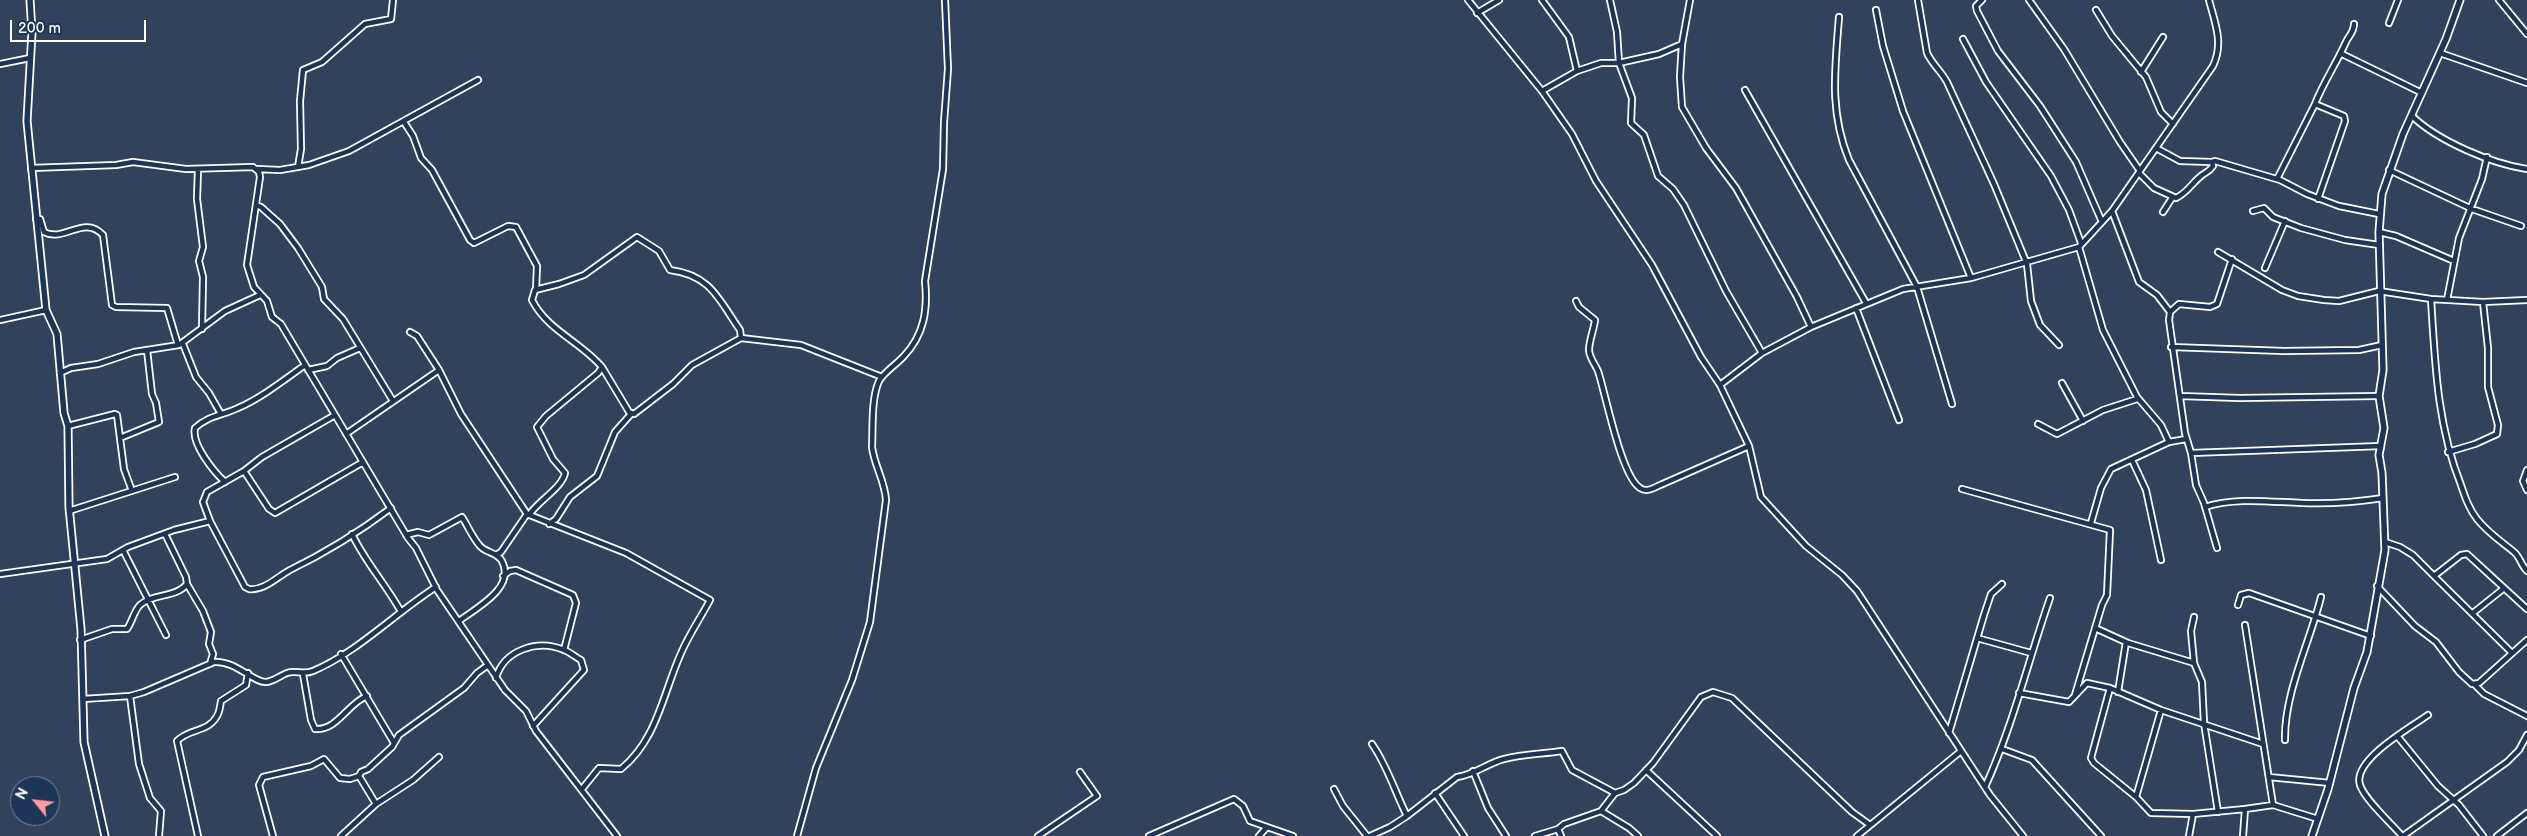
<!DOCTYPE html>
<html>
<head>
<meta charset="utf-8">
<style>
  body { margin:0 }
  #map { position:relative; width:2527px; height:836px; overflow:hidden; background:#31425d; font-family:"Balsamiq Sans",sans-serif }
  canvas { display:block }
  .north { position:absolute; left:10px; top:776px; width:50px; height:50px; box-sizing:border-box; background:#1d3557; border:1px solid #77869a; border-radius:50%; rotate:299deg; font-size:14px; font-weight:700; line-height:20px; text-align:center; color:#fff }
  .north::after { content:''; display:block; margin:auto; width:18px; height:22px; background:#ff9aa2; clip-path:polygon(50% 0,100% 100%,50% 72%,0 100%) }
  .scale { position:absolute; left:10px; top:20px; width:136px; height:22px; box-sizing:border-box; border:2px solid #fff; border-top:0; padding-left:6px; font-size:15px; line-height:18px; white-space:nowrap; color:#fff; -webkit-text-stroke:4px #1d3557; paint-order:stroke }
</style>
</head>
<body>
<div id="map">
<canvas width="2527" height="836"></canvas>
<div class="north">N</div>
<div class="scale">200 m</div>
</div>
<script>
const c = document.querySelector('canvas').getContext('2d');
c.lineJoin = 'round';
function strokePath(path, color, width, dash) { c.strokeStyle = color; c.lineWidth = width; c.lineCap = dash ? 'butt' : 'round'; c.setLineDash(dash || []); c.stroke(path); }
const street = new Path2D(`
  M 1468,0 L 1542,91 L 1572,134 L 1596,181 L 1652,265 L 1701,357 L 1720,385 L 1749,446 L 1761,497 L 1806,546 L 1842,575 L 1857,591 L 1990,795 L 2023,836
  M 1542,0 L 1569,37 L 1577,71
  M 1610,0 L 1617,32 L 1619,63 L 1632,98 L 1631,123 L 1644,135 L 1658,176 L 1673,189 L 1684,205 L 1726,291 L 1762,353
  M 1690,0 L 1682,44 L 1680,77 L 1682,107 L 1706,148 L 1736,188 L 1797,297 L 1811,327
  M 1918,0 L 1927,53 C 1932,64 1941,71 1947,82 L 1994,184 L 2027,264 L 2031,301 L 2040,325 L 2059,345
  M 1982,0 L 1976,6 L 1977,11 L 1998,51 L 2040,106 L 2076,162 L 2102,222
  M 2029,0 L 2064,49 L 2120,142 L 2140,171
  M 2499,0 L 2527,34
  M 1876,10 L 1883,46 L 1903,111 L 1971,278
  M 2096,10 L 2112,36 L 2146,77 L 2161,112 L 2173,124
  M 1477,13 L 1499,0
  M 1839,17 C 1835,69 1829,111 1849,160 L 1917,287 L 1952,404
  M 2389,23 L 2398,0
  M 1963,39 L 1986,82 L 2051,176 L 2069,210 L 2081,243
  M 2440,53 L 2527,83
  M 2342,54 L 2422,93
  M 0,64 L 30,58
  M 2141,72 L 2163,37
  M 1745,90 L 1866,303
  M 1542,91 L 1577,71 L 1601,63 L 1619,63 L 1659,54 L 1682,44
  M 2315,104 C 2323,83 2336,64 2345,44 C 2348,36 2354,33 2354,24
  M 2412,116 C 2438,141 2492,164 2527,169
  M 404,122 L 413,136 L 421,158 L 432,170 L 470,240 L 474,243 L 508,226 L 516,227 L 537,266 L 536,290
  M 2156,148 L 2180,161 L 2212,162
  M 298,167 L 301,149 L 300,101 L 303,70 L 322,62 L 365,24 L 391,19 L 393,0
  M 31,168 L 116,165 L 133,162 L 186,169 L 253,167 L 259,172 L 260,177 L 247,265 L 254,287 L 267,301 L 272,317 L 281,324 L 408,538 L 416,548 L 437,590 L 505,690 L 526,711 L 536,731 L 617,836
  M 198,169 L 197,199 L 203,247 L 199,261 L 203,277 L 202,329
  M 257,169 L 280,170 L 309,165 L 349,151 L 478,80
  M 2389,170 L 2472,209 L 2521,226
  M 2139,173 L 2154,188 L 2176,198 C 2187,193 2192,183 2201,176 C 2206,172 2209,172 2213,166 L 2212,162 L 2215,161 L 2280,180 L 2307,194 L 2339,206 L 2379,214
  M 2277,179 L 2315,104 L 2344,116 L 2345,121 L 2318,199
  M 256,205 L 261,207 L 280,224 L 298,248 L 322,287 L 324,299 L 343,319 L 393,401
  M 2112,211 L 2139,282 L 2157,295 L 2170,312
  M 2253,211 L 2264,208 L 2273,217 L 2301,228 L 2345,240 L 2379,245
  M 2163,212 L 2172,198
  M 36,219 L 40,219 L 44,232 C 64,243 84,214 103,235 L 112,305 L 116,307 L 167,308 L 178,345
  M 2379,232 L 2396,236 L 2454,261
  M 2079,247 L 2103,330 L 2137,397 L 2161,425 L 2169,442
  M 2218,252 L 2282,290 L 2298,296 L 2324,300 L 2339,301 L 2379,291 L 2431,299 L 2483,302 L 2527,300
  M 2265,268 L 2285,221
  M 2431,299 C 2435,362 2437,425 2461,485 C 2465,497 2469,509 2477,519 C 2488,533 2502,542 2514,552 C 2520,557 2521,565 2527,571
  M 2447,300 L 2459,238 L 2482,179 L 2487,157
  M 1576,301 L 1579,307 L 1595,320 C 1594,329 1589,341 1589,350 C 1589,357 1595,364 1598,371 C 1606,395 1621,476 1640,488 C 1646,492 1652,489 1658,486 L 1749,446
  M 1856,308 L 1899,420
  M 0,320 L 46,310
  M 410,332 L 417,336 L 439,370
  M 183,344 L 196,377 L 209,393 L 221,414
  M 2171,347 L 2284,351 L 2359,350 L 2382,345
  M 602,367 L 629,412 L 634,414 L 673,384 L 692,365 L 741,338
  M 308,370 L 327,366 L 337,358 L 360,348
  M 60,373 L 71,368 L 98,364 L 134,352 L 179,345 L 225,311 L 260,295
  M 2062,383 L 2083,421
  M 1720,385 L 1762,353 L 1811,327 L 1903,289 L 1971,278 L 2079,247 L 2112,211 L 2213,66 C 2224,43 2215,23 2209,0
  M 2180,396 L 2240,398 L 2379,396
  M 335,415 L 262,457 L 244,471 L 269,509 L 275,513 L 363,462
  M 2038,424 L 2057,434 L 2103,410 L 2137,399
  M 68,426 L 115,414 L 117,415 L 124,469 L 132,491
  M 346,434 L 439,370 L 461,414 L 527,514 L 626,553 L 710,600 C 701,617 690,633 682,651 C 663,692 658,739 621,769 L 599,768 L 582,789
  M 120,438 L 159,422 L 156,403 L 152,394 L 147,350
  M 2448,452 L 2475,444 L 2497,434 L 2498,425 L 2488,387 L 2488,348 L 2483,302
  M 2191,453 L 2381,446
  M 2132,460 L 2146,490 L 2161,560
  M 2527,470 L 2523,481 L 2527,490
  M 244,471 L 207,492 L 203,502 L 210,521 L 245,587 L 249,589 C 264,591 277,577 290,570 C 325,553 359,532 391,508
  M 225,482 C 214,472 191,444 195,428 C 207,416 224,415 238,408 C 261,398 284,380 305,365
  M 1962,489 L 2110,530 L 2107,595 L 2102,605 L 2075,695
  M 2205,507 C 2235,497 2271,502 2302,503 C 2328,504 2357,502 2383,498
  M 69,511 L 175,477
  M 529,515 C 538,501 562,488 565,473 L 553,459 L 537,427 L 546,416 L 598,373 L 602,367 C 581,342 547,330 532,300 L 535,290 L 559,284 L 584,275 L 637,237 L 659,251 L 670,270 C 711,275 719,300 740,330 L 741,338 L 801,345 L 882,377
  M 2091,523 L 2101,488 L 2111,469 L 2169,442 L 2186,439
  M 549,524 L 556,519 L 570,497 L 597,476 L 615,432 L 631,414
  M 352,534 C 364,560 386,585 400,610
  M 406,535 L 418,532 L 429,535 L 462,517 C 468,526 472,537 480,546 C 486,553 497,552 502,561 C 516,588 476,608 459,621
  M 2385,542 L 2400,547 L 2413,555 L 2434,576 L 2461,555 L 2467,554 L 2527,609
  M 2217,548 L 2204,503 L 2196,485 L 2191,453 L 2185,433 L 2169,320 L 2170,312 L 2179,304 L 2210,307 L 2217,304 L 2232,259
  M 123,550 L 166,635
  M 496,555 L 501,552 L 527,514
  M 0,574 L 107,559 L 128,547 L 174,530 L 210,521
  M 503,576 L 510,571 L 516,570 L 573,595 L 576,603 L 564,650
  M 2434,576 L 2512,653
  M 187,584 L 203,611 L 211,632 L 209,644 L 213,654 L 210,664
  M 2377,586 L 2415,626 L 2436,642 L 2459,672 L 2472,684 L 2479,683 L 2527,640
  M 2238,605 L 2241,595 L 2249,593 L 2371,636
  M 2473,613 L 2503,589
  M 2194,617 L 2191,631 L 2194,663 L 2202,682 L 2204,723 L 2218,812
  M 2245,625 L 2273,805
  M 2095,628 L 2128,643 L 2194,663
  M 1977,638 L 2031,653
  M 80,640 L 112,629 L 127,629 C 132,622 134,611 140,605 C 153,593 176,598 187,584 L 186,577 L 165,534
  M 341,654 L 394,743
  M 303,674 L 311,720 L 315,729 C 337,731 348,703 367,696
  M 496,678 C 504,650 537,639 564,650 C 570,652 575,657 581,660 L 584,670 L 533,726
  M 2474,684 L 2484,694 L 2527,716
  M 2110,688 L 2091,758 L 2094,763 L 2136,797 L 2151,813 L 2193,814 L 2245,809
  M 2118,692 L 2126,642
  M 2019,693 L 2069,702 L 2087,683 L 2110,688 L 2161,710 L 2263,744
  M 130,696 L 139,764 L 150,798 L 161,811 L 159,836
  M 83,699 L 130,696 L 144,692 L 214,662 C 235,660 254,683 266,682 C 275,681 279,676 287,673 C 295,670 304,675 313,671 C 358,652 395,613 436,587
  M 1949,733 L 1984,615 L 1991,594 L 2002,584
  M 2398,737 L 2438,786 L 2459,805 L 2483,836
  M 2285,740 C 2284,693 2310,642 2321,597
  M 1372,744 C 1387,765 1395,792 1407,816
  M 2002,749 L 2032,760 L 2101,836
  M 1646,770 L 1717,836
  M 1473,771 L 1488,808 L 1506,836
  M 2269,777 L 2330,783
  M 1985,787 C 2013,726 2028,661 2050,598
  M 1334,789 L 1343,806 L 1367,836
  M 1435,793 L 1464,836
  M 2136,797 L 2161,710
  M 376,804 L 413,780 L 439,757
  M 1601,811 L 1629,828 L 1638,836
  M 198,836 L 177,741 C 189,728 208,733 217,716 C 220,711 220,706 221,701 L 246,685 L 248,673
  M 273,836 L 259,785 L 263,777 L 311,766 L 324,759 L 340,778 L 350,779 L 359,776
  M 341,836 L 376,804 L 359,776 L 361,772 L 368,769 L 392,747 L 399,735 L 464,688 L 477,673 L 488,665
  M 797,836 L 816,768 L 852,680 L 870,622 L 886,500 C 885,481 874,465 872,447 C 873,427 871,399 879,381 C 885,371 896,365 904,356 C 924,335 928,310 925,281 L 943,169 L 944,122 L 948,69 L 945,0
  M 1038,836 L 1097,796 L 1080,772
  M 1149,836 L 1234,799 L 1243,806 L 1250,821 L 1293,836
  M 1259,836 L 1267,827
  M 1370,836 L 1390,827 L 1407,816 L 1457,777 C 1474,775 1488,763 1504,759 C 1523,754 1543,754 1562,751 L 1572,770 L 1615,793
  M 1535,836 L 1558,829
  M 1561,836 L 1558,829 L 1564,824 L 1601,811 L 1615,793 L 1624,790 L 1634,783 L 1653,763 L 1701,697 L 1713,692 L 1732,698 L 1852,812 L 1870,825
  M 1857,836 L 1961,751
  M 2189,836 L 2193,814
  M 2243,836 L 2245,809 L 2273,805 L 2318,819
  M 2402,836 C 2391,823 2365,800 2360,785 C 2352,760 2410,728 2428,715
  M 2403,836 L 2507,762 L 2519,750 L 2527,735
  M 2497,836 L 2527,813`);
const secondary = new Path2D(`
  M 30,0 L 32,32 L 27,121 L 46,310 L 57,334 L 64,413 L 68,426 L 69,507 L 81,629 L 84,742 L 105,836
  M 2312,836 L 2328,789 L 2354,688 L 2367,652 L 2385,550 L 2382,473 L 2379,455 L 2384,428 L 2379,396 L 2383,370 L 2379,232 L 2382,194 L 2403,134 L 2446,39 L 2460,0`);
strokePath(street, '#fff', 8);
strokePath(secondary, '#fff', 9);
strokePath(street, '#1d3557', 4.5);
strokePath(secondary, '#1d3557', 5.5);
</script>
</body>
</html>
